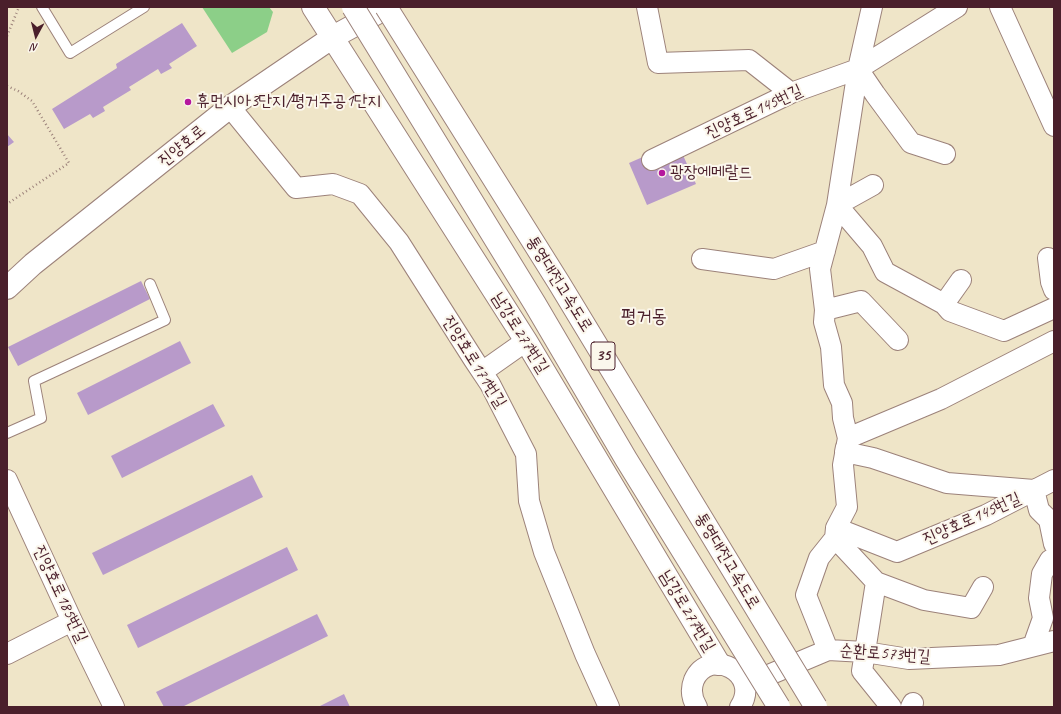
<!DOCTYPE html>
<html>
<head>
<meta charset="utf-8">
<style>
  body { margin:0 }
  #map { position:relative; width:1061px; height:714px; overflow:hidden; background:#efe5c8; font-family:Caveat,sans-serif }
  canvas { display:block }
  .frame { position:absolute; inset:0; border:8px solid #4a1f2b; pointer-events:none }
  .north { position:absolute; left:16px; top:16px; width:40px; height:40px; -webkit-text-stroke:3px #fbf7ec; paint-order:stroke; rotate:187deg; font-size:11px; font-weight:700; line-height:16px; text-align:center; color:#4a1f2b }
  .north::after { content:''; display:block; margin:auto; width:14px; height:18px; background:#4a1f2b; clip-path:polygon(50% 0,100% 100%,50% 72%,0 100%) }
</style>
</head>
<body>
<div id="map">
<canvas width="1061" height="714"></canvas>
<div class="frame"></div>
<div class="north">N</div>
</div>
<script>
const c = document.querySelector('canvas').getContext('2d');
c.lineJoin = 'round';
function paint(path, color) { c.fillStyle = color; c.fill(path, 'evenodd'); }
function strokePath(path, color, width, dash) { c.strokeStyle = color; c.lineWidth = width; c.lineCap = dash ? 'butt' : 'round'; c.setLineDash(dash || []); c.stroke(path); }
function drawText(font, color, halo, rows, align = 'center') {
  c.font = font + ' Caveat,"Poor Story",sans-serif'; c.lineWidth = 4; c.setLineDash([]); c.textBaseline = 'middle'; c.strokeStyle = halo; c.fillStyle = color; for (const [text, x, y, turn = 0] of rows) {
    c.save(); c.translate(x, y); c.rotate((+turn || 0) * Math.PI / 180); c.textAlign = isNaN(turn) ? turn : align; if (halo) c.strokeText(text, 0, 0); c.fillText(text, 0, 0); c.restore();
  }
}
paint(new Path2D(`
  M 202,7 L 269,7 L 273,12 L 267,32 L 232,53 Z`), '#8ccf88');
paint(new Path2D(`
  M 182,23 L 197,46 L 169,64 L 172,68 L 161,74 L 158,69 L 129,87 L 131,90 L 103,107 L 105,111 L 93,118 L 90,114 L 64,129 L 52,109 L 117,68 L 116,64 Z
  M 7,134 L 14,142 L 7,147 Z
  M 677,142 L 696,184 L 647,205 L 629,163 Z
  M 141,281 L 150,299 L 18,366 L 8,347 Z
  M 180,341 L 191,363 L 88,415 L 77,393 Z
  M 213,404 L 225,426 L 122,478 L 111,456 Z
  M 252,475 L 263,497 L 103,575 L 92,553 Z
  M 287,547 L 298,570 L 138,648 L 127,625 Z
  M 317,614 L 328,636 L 182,707 L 164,707 L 156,692 Z
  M 344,694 L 350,707 L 318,707 Z`), '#b89aca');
const service = new Path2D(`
  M 42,7 L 70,53 L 144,7
  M 7,433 L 41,418 L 34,381 L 165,320 L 150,284`);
const minor = new Path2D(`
  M 647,7 L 658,63 L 749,60 L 791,93
  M 872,7 L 858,69 L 837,205 L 820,269 L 825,310 L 824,322 L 831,347 L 834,385 L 842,403 L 843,418 L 848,438 L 843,465 L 847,507 L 836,528 L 897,552 L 986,515 L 1054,480
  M 1000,7 L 1054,126
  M 858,69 L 875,94 L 911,143 L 945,154
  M 230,107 L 296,188 L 333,184 L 360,194 L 399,242 L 474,360 L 490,384 L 526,454 L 529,501 L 544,552 L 585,654 L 609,707
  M 652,160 L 791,93 L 858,69 L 957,7
  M 873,185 L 837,205 L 872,246 L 885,272 L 944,304 L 950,311 L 1004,331 L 1054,308
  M 1048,258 L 1051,282 L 1054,290
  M 702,259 L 774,269 L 825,251
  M 944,304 L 961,280
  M 825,310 L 861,301 L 898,340
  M 482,372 L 526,341
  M 848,438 L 941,399 L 1054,341
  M 846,447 L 845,452 L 873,458 L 947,483 L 1034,490
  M 7,480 L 72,621 L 114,707
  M 1034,490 L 1039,510 L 1049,520 L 1054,544
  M 835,538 L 876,582 L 862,671 L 891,707
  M 876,582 L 924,600 L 971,608 L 983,587
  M 1033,646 L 1043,618 L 1039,598 L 1042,574 L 1050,560 L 1054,558
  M 828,650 L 806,595 L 819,558 L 835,538 L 836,528
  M 7,654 L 72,621
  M 745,685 L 828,650 L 865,652 L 909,659 L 999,655 L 1054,641
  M 697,707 C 692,699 690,690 694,680 C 709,646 762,673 740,707
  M 911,707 L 913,703`);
const tertiary = new Path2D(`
  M 313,7 L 526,341 L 719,664
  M 7,288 L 33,264 L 230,107 L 333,37 L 388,7`);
strokePath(service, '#9c827a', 12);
strokePath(minor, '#9c827a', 22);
strokePath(tertiary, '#9c827a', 24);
strokePath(new Path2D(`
  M 7,36 L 19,7
  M 7,86 L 18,91 L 32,101 L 69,163 L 7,204`), '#9c827a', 2.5, [1, 3]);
strokePath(service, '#fff', 10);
strokePath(minor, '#fff', 20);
strokePath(tertiary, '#fff', 22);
const motorwayBridge = new Path2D(`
  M 353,7 L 535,304 L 626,459 L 779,707
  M 386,7 L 559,283 L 816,707`);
strokePath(motorwayBridge, '#9c827a', 24, []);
strokePath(motorwayBridge, '#fff', 22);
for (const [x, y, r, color] of [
  [188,102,4,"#b5179e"],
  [662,173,4,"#b5179e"]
]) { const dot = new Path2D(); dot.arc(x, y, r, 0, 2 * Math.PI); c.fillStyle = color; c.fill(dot); strokePath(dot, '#fbf7ec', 1.5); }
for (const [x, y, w] of [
  [603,356,24]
]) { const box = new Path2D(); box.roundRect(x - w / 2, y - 14, w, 28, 3); c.fillStyle = '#fbf7ec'; c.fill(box); strokePath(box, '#4a1f2b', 1); }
drawText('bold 16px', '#4a1f2b', null, [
  ["35",603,356]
]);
drawText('17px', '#4a1f2b', '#fbf7ec', [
  ["휴먼시아3단지/평거주공1단지",196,102],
  ["광장에메랄드",670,173]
], 'left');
drawText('17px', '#4a1f2b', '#fbf7ec', [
  ["진양호로145번길",754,112,-25],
  ["진양호로",182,146,-39],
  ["통영대전고속도로",559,284,58],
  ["남강로277번길",520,333,58],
  ["진양호로171번길",474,362,58],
  ["진양호로145번길",972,519,-24],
  ["통영대전고속도로",727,561,59],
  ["진양호로185번길",60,594,65],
  ["남강로277번길",687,611,59],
  ["순환로573번길",885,654,4]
]);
drawText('19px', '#4a1f2b', '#fbf7ec', [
  ["평거동",644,317]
]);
</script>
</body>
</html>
